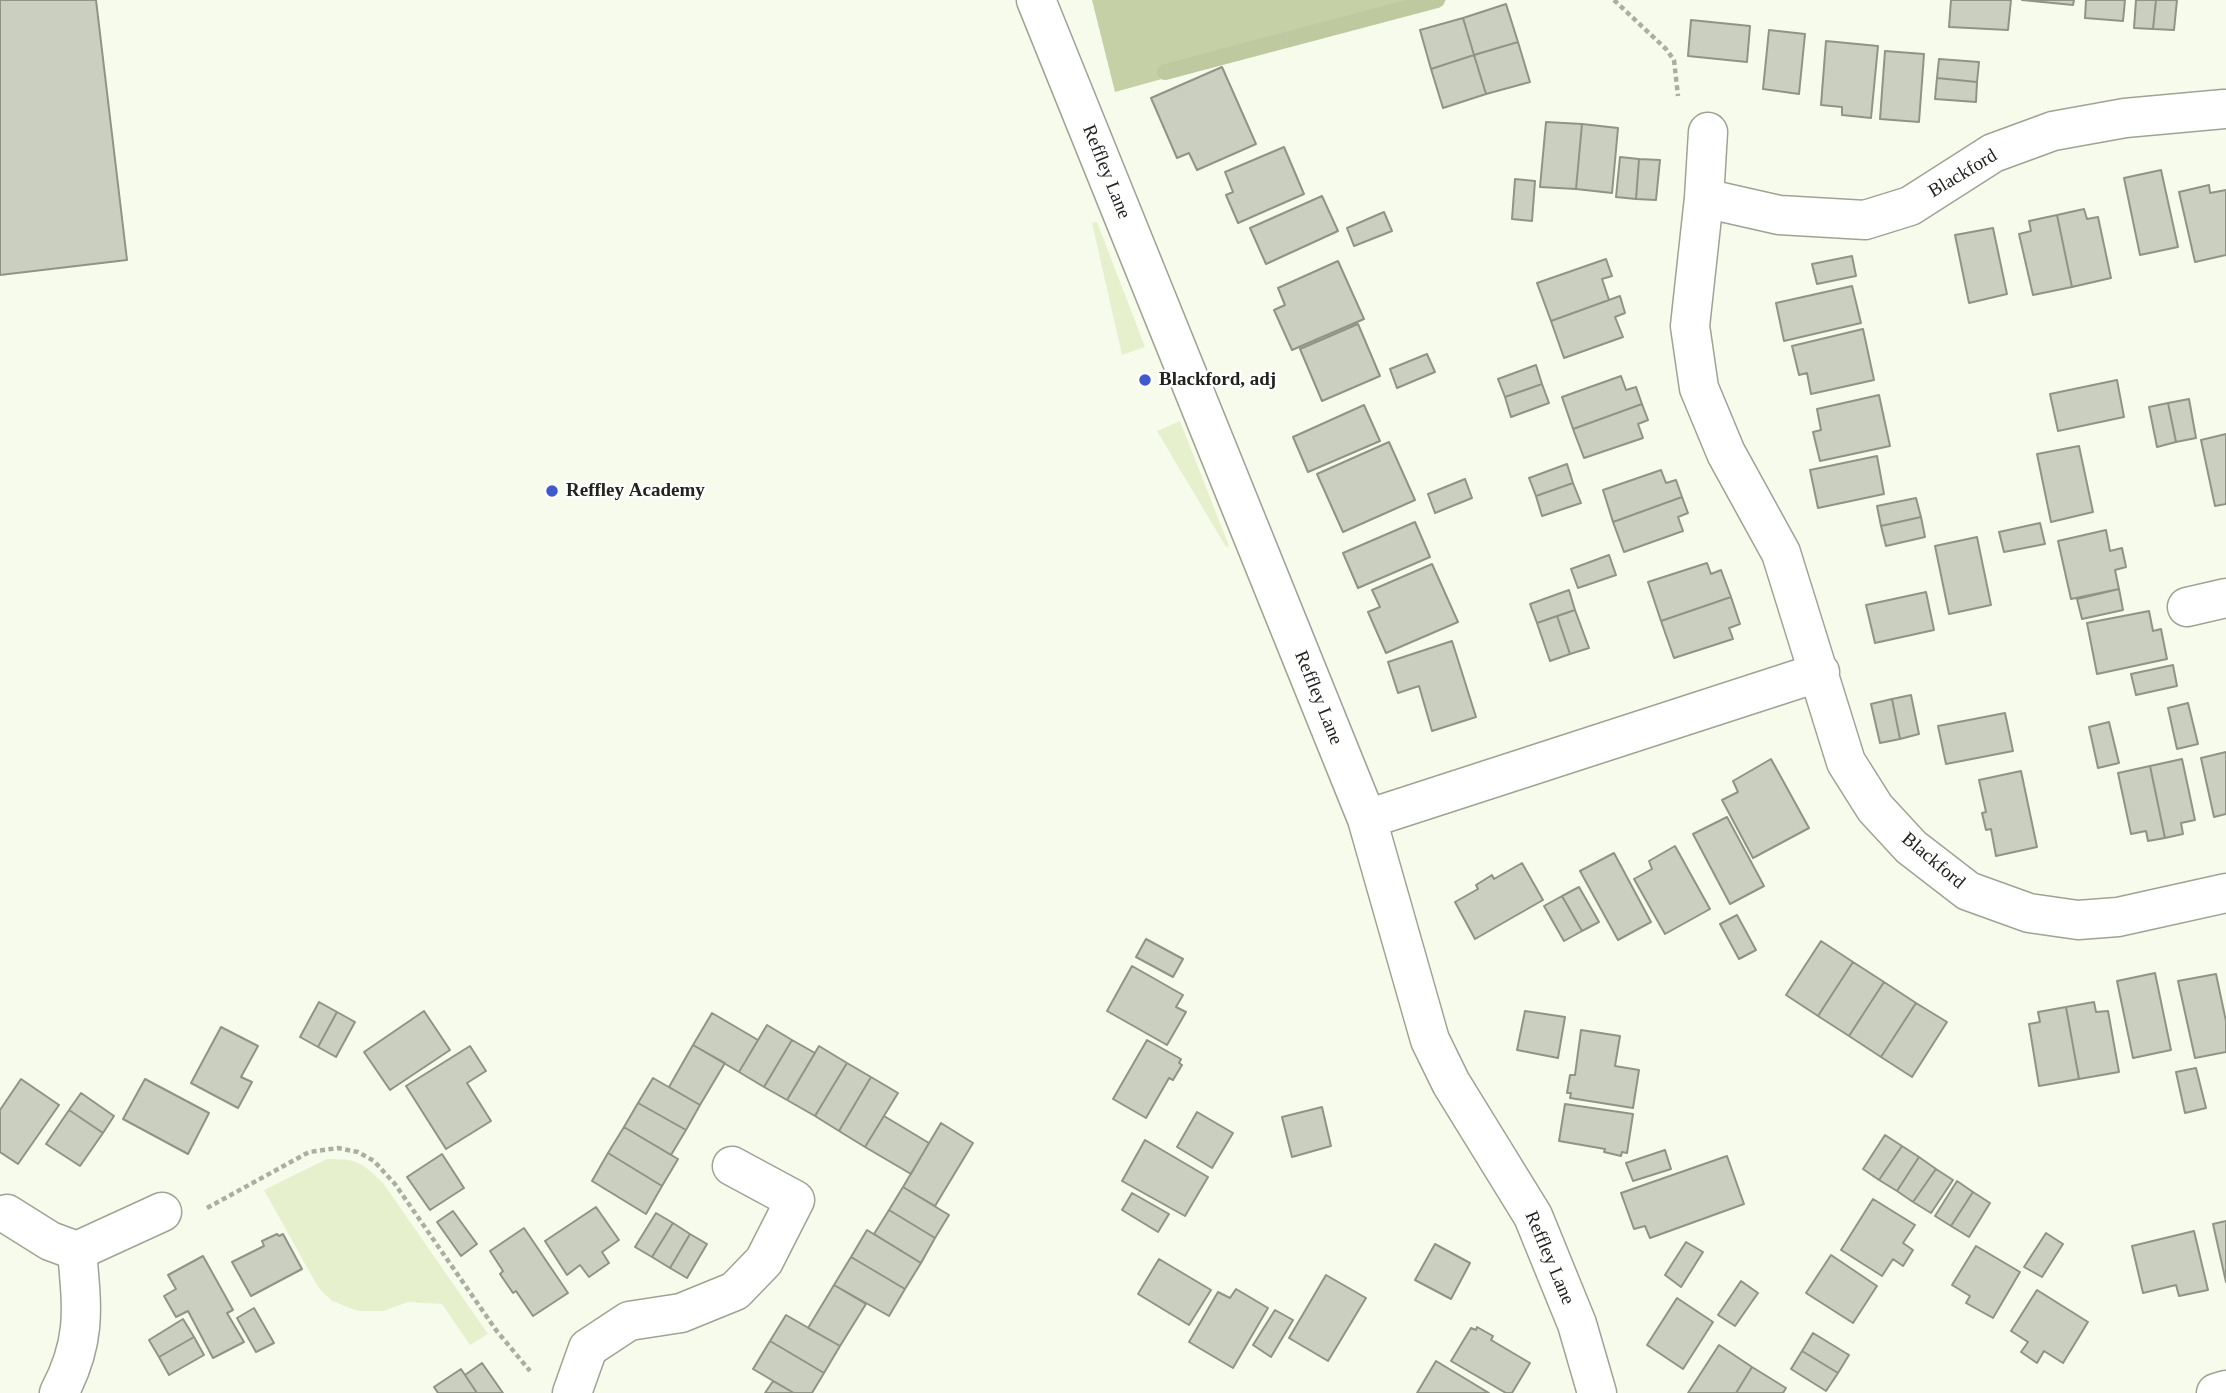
<!DOCTYPE html>
<html>
<head>
<meta charset="utf-8">
<style>
  body { margin:0 }
  canvas { display:block; background:#f6fbeb }
</style>
</head>
<body>
<canvas width="2226" height="1393"></canvas>
<script>
const c = document.querySelector('canvas').getContext('2d');
c.lineJoin = 'round';
function paint(path, color) { c.fillStyle = color; c.fill(path, 'evenodd'); }
function strokePath(path, color, width, dash) { c.strokeStyle = color; c.lineWidth = width; c.lineCap = dash ? 'butt' : 'round'; c.setLineDash(dash || []); c.stroke(path); }
function drawText(font, color, halo, rows, align = 'center') {
  c.font = font + ' Georgia,serif'; c.lineWidth = 5; c.setLineDash([]); c.textBaseline = 'middle'; c.strokeStyle = halo; c.fillStyle = color; for (const [text, x, y, turn = 0] of rows) {
    c.save(); c.translate(x, y); c.rotate((+turn || 0) * Math.PI / 180); c.textAlign = isNaN(turn) ? turn : align; if (halo) c.strokeText(text, 0, 0); c.fillText(text, 0, 0); c.restore();
  }
}
paint(new Path2D(`
  M 1097,222 L 1145,347 L 1122,355 L 1092,223 Z
  M 1180,421 L 1229,546 L 1226,547 L 1157,431 Z
  M 327,1159 C 358,1159 361,1162 383,1183 L 488,1334 L 470,1345 L 442,1304 L 408,1302 L 383,1311 L 358,1311 L 332,1301 L 318,1287 L 264,1190 Z`), '#e7f0cc');
paint(new Path2D(`
  M 1092,0 L 1447,0 L 1115,92 Z`), '#c6d0a6');
strokePath(new Path2D(`
  M 1165,72 L 1437,0`), '#bfc9a0', 16);
const building = new Path2D(`
  M 0,0 L 96,0 L 127,260 L 0,275 Z
  M 1951,0 L 2011,0 L 2008,30 L 1949,27 Z
  M 2022,0 L 2074,0 L 2073,5 Z
  M 2086,0 L 2125,0 L 2123,21 L 2085,18 Z
  M 2136,0 L 2156,0 L 2153,29 L 2134,28 Z
  M 2156,0 L 2177,0 L 2174,30 L 2153,29 Z
  M 1506,4 L 1518,42 L 1474,55 L 1463,18 Z
  M 1463,18 L 1474,55 L 1431,69 L 1420,30 Z
  M 1691,20 L 1750,26 L 1747,62 L 1688,56 Z
  M 1769,30 L 1805,34 L 1799,94 L 1763,89 Z
  M 1826,41 L 1878,46 L 1871,118 L 1842,115 L 1842,107 L 1821,105 Z
  M 1518,42 L 1530,82 L 1486,94 L 1474,55 Z
  M 1885,51 L 1924,54 L 1919,122 L 1880,119 Z
  M 1474,55 L 1486,94 L 1443,108 L 1431,69 Z
  M 1939,59 L 1979,62 L 1977,82 L 1937,78 Z
  M 1222,67 L 1256,144 L 1197,170 L 1189,153 L 1177,158 L 1151,98 Z
  M 1937,78 L 1977,82 L 1976,102 L 1935,99 Z
  M 1546,122 L 1582,124 L 1576,189 L 1540,187 Z
  M 1582,124 L 1618,128 L 1612,193 L 1576,189 Z
  M 1284,147 L 1304,194 L 1238,223 L 1226,195 L 1233,192 L 1225,172 Z
  M 1620,157 L 1639,159 L 1636,199 L 1616,197 Z
  M 1639,159 L 1660,160 L 1656,200 L 1636,199 Z
  M 2161,170 L 2178,247 L 2140,255 L 2124,178 Z
  M 1515,179 L 1535,181 L 1532,221 L 1512,219 Z
  M 2209,185 L 2210,193 L 2226,190 L 2226,255 L 2195,262 L 2179,192 Z
  M 1322,196 L 1338,231 L 1266,264 L 1250,228 Z
  M 2084,209 L 2087,219 L 2098,217 L 2111,278 L 2072,287 L 2057,215 Z
  M 1384,212 L 1392,231 L 1354,246 L 1347,228 Z
  M 2057,215 L 2072,287 L 2033,295 L 2019,234 L 2031,231 L 2029,221 Z
  M 1993,228 L 2007,294 L 1969,303 L 1955,235 Z
  M 1852,256 L 1856,276 L 1817,284 L 1812,264 Z
  M 1606,259 L 1612,276 L 1602,279 L 1609,300 L 1551,321 L 1537,283 Z
  M 1338,261 L 1364,319 L 1292,350 L 1274,310 L 1285,305 L 1278,288 Z
  M 1852,286 L 1861,323 L 1784,341 L 1776,303 Z
  M 1620,296 L 1625,313 L 1615,317 L 1623,337 L 1564,358 L 1551,321 Z
  M 1358,324 L 1380,376 L 1322,401 L 1300,349 Z
  M 1863,329 L 1874,380 L 1811,394 L 1807,373 L 1799,375 L 1792,346 Z
  M 1427,354 L 1435,372 L 1397,388 L 1390,369 Z
  M 1536,365 L 1542,384 L 1505,397 L 1498,379 Z
  M 1621,376 L 1626,390 L 1636,387 L 1642,404 L 1573,429 L 1562,397 Z
  M 2117,380 L 2124,417 L 2058,431 L 2050,394 Z
  M 1542,384 L 1549,403 L 1511,417 L 1505,397 Z
  M 1879,395 L 1890,446 L 1820,461 L 1813,432 L 1821,430 L 1817,409 Z
  M 2189,399 L 2196,438 L 2176,442 L 2168,403 Z
  M 2168,403 L 2176,442 L 2157,447 L 2149,407 Z
  M 1642,404 L 1648,420 L 1638,424 L 1643,438 L 1584,458 L 1573,429 Z
  M 1364,405 L 1380,441 L 1308,472 L 1293,437 Z
  M 2226,434 L 2226,504 L 2215,506 L 2201,440 Z
  M 1389,442 L 1415,500 L 1343,532 L 1317,474 Z
  M 2079,446 L 2093,512 L 2051,522 L 2037,454 Z
  M 1877,456 L 1884,494 L 1818,508 L 1810,470 Z
  M 1567,464 L 1573,483 L 1536,496 L 1529,478 Z
  M 1661,470 L 1666,483 L 1676,480 L 1682,497 L 1613,522 L 1603,490 Z
  M 1465,479 L 1472,498 L 1435,513 L 1428,494 Z
  M 1573,483 L 1581,503 L 1542,516 L 1536,496 Z
  M 1682,497 L 1688,513 L 1678,517 L 1683,531 L 1624,552 L 1613,522 Z
  M 1916,498 L 1921,517 L 1881,526 L 1877,506 Z
  M 1921,517 L 1925,537 L 1886,546 L 1881,526 Z
  M 1415,522 L 1430,557 L 1358,588 L 1343,553 Z
  M 2040,523 L 2045,544 L 2004,552 L 1999,532 Z
  M 2106,530 L 2110,551 L 2122,548 L 2126,567 L 2115,570 L 2119,589 L 2071,599 L 2058,541 Z
  M 1977,537 L 1991,605 L 1949,614 L 1935,546 Z
  M 1609,555 L 1616,575 L 1578,588 L 1571,569 Z
  M 1707,563 L 1711,574 L 1721,570 L 1731,597 L 1661,621 L 1648,582 Z
  M 1432,564 L 1458,622 L 1386,653 L 1368,612 L 1380,607 L 1372,590 Z
  M 2119,589 L 2123,610 L 2082,619 L 2077,599 Z
  M 1569,590 L 1575,610 L 1537,623 L 1530,604 Z
  M 1926,592 L 1934,630 L 1875,643 L 1866,605 Z
  M 1731,597 L 1740,624 L 1729,628 L 1733,639 L 1674,658 L 1661,621 Z
  M 1575,610 L 1589,648 L 1570,654 L 1557,616 Z
  M 2149,611 L 2153,631 L 2161,629 L 2167,659 L 2097,674 L 2087,623 Z
  M 1557,616 L 1570,654 L 1550,661 L 1537,623 Z
  M 1452,641 L 1476,717 L 1432,731 L 1419,686 L 1398,693 L 1388,662 Z
  M 2173,665 L 2177,686 L 2136,695 L 2131,674 Z
  M 1911,695 L 1919,734 L 1900,739 L 1892,699 Z
  M 1892,699 L 1900,739 L 1880,743 L 1871,704 Z
  M 2188,703 L 2198,744 L 2177,749 L 2168,708 Z
  M 2005,713 L 2013,751 L 1946,764 L 1938,726 Z
  M 2109,722 L 2119,763 L 2098,768 L 2089,727 Z
  M 2226,752 L 2226,814 L 2214,817 L 2201,758 Z
  M 1771,759 L 1809,828 L 1753,858 L 1722,800 L 1738,792 L 1733,781 Z
  M 2182,759 L 2195,820 L 2181,823 L 2183,834 L 2165,838 L 2150,766 Z
  M 2150,766 L 2165,838 L 2148,841 L 2146,831 L 2131,834 L 2118,773 Z
  M 2021,771 L 2037,847 L 1996,856 L 1991,829 L 1986,830 L 1982,813 L 1986,812 L 1979,780 Z
  M 1727,817 L 1764,886 L 1730,904 L 1693,834 Z
  M 1675,846 L 1710,909 L 1665,934 L 1634,879 L 1652,869 L 1649,861 Z
  M 1614,853 L 1651,922 L 1618,940 L 1580,871 Z
  M 1522,863 L 1543,900 L 1475,939 L 1455,902 L 1478,889 L 1476,885 L 1492,875 L 1494,879 Z
  M 1579,887 L 1599,922 L 1582,931 L 1562,896 Z
  M 1562,896 L 1582,931 L 1564,941 L 1544,906 Z
  M 1737,915 L 1756,950 L 1739,959 L 1720,924 Z
  M 1146,939 L 1183,959 L 1173,977 L 1136,957 Z
  M 1821,941 L 1853,962 L 1818,1016 L 1786,995 Z
  M 1853,962 L 1884,982 L 1849,1036 L 1818,1016 Z
  M 1132,966 L 1183,995 L 1176,1007 L 1186,1012 L 1167,1045 L 1107,1011 Z
  M 2155,973 L 2171,1050 L 2133,1058 L 2117,981 Z
  M 2216,974 L 2226,1021 L 2226,1052 L 2195,1058 L 2178,981 Z
  M 1884,982 L 1916,1003 L 1881,1057 L 1849,1036 Z
  M 319,1002 L 337,1012 L 318,1047 L 300,1037 Z
  M 2094,1002 L 2096,1012 L 2108,1011 L 2119,1072 L 2079,1079 L 2066,1007 Z
  M 1916,1003 L 1947,1022 L 1912,1077 L 1881,1057 Z
  M 2066,1007 L 2079,1079 L 2039,1086 L 2029,1024 L 2040,1022 L 2038,1012 Z
  M 424,1011 L 450,1050 L 390,1090 L 364,1052 Z
  M 1525,1011 L 1565,1017 L 1558,1058 L 1517,1050 Z
  M 337,1012 L 355,1022 L 336,1057 L 318,1047 Z
  M 712,1013 L 758,1040 L 739,1072 L 693,1045 Z
  M 767,1025 L 792,1040 L 764,1087 L 739,1072 Z
  M 221,1027 L 258,1046 L 241,1077 L 252,1082 L 238,1108 L 191,1083 Z
  M 1581,1030 L 1620,1036 L 1615,1066 L 1639,1070 L 1633,1108 L 1570,1098 L 1571,1093 L 1567,1093 L 1570,1075 L 1575,1075 Z
  M 792,1040 L 815,1053 L 787,1100 L 764,1087 Z
  M 1147,1040 L 1181,1059 L 1179,1063 L 1182,1065 L 1173,1080 L 1169,1078 L 1146,1118 L 1113,1099 Z
  M 693,1045 L 725,1063 L 700,1105 L 669,1087 Z
  M 470,1046 L 486,1071 L 467,1083 L 491,1121 L 446,1149 L 406,1086 Z
  M 819,1046 L 847,1063 L 815,1116 L 787,1100 Z
  M 847,1063 L 871,1077 L 839,1131 L 815,1116 Z
  M 2196,1068 L 2206,1108 L 2185,1113 L 2176,1072 Z
  M 871,1077 L 898,1093 L 865,1147 L 839,1131 Z
  M 653,1078 L 700,1105 L 686,1130 L 638,1103 Z
  M 21,1079 L 59,1105 L 18,1164 L 0,1152 L 0,1110 Z
  M 145,1079 L 209,1113 L 188,1154 L 123,1119 Z
  M 81,1093 L 114,1116 L 103,1133 L 69,1110 Z
  M 638,1103 L 686,1130 L 671,1155 L 624,1127 Z
  M 1565,1104 L 1633,1114 L 1627,1153 L 1622,1152 L 1621,1156 L 1604,1152 L 1605,1149 L 1559,1141 Z
  M 1322,1107 L 1331,1146 L 1292,1157 L 1282,1117 Z
  M 69,1110 L 103,1133 L 80,1166 L 46,1144 Z
  M 1197,1112 L 1233,1133 L 1212,1168 L 1177,1147 Z
  M 884,1116 L 929,1143 L 911,1174 L 865,1147 Z
  M 941,1123 L 973,1143 L 935,1206 L 903,1187 Z
  M 624,1127 L 678,1159 L 662,1186 L 608,1153 Z
  M 1885,1135 L 1902,1146 L 1879,1180 L 1863,1169 Z
  M 1145,1140 L 1208,1177 L 1185,1216 L 1122,1181 Z
  M 1902,1146 L 1919,1157 L 1897,1191 L 1879,1180 Z
  M 1665,1150 L 1671,1169 L 1633,1181 L 1626,1163 Z
  M 608,1153 L 662,1186 L 646,1214 L 592,1181 Z
  M 442,1154 L 464,1188 L 430,1210 L 407,1177 Z
  M 1727,1156 L 1744,1204 L 1650,1238 L 1645,1226 L 1634,1229 L 1621,1193 Z
  M 1919,1157 L 1936,1169 L 1913,1202 L 1897,1191 Z
  M 1936,1169 L 1953,1180 L 1931,1213 L 1913,1202 Z
  M 1957,1181 L 1973,1192 L 1951,1226 L 1935,1216 Z
  M 903,1187 L 949,1215 L 935,1238 L 889,1210 Z
  M 1973,1192 L 1990,1203 L 1969,1237 L 1951,1226 Z
  M 1132,1193 L 1169,1214 L 1158,1232 L 1122,1210 Z
  M 1873,1199 L 1915,1225 L 1903,1243 L 1913,1250 L 1903,1266 L 1893,1259 L 1882,1276 L 1841,1250 Z
  M 596,1207 L 619,1240 L 602,1252 L 609,1263 L 589,1277 L 580,1265 L 567,1275 L 545,1241 Z
  M 889,1210 L 935,1238 L 921,1263 L 874,1234 Z
  M 453,1211 L 477,1244 L 461,1256 L 437,1222 Z
  M 656,1213 L 673,1223 L 652,1257 L 635,1247 Z
  M 2226,1221 L 2226,1282 L 2213,1224 Z
  M 673,1223 L 690,1234 L 670,1268 L 652,1257 Z
  M 524,1228 L 568,1293 L 533,1316 L 516,1291 L 513,1293 L 500,1274 L 503,1271 L 490,1251 Z
  M 867,1230 L 921,1263 L 905,1289 L 851,1257 Z
  M 2194,1231 L 2208,1290 L 2179,1296 L 2176,1285 L 2143,1293 L 2132,1246 Z
  M 2046,1233 L 2063,1244 L 2042,1277 L 2024,1267 Z
  M 277,1234 L 279,1236 L 283,1234 L 302,1269 L 251,1296 L 232,1262 L 264,1246 L 262,1241 Z
  M 690,1234 L 707,1244 L 687,1278 L 670,1268 Z
  M 1686,1242 L 1703,1252 L 1681,1287 L 1665,1275 Z
  M 1435,1244 L 1470,1263 L 1451,1299 L 1415,1280 Z
  M 1976,1246 L 2020,1272 L 1993,1318 L 1966,1303 L 1970,1296 L 1952,1285 Z
  M 1831,1255 L 1877,1286 L 1853,1323 L 1806,1293 Z
  M 203,1256 L 233,1310 L 227,1313 L 244,1342 L 213,1358 L 188,1311 L 176,1317 L 164,1296 L 176,1289 L 168,1275 Z
  M 851,1257 L 905,1289 L 889,1316 L 834,1285 Z
  M 1159,1259 L 1211,1290 L 1189,1325 L 1138,1294 Z
  M 1326,1275 L 1366,1298 L 1328,1361 L 1289,1338 Z
  M 1741,1281 L 1758,1293 L 1735,1326 L 1718,1315 Z
  M 834,1285 L 866,1304 L 840,1346 L 808,1328 Z
  M 1236,1289 L 1268,1308 L 1233,1368 L 1189,1342 L 1218,1292 L 1230,1298 Z
  M 2037,1290 L 2088,1322 L 2063,1363 L 2044,1351 L 2037,1363 L 2021,1352 L 2028,1342 L 2011,1331 Z
  M 1677,1298 L 1713,1322 L 1683,1369 L 1647,1345 Z
  M 254,1308 L 274,1343 L 256,1352 L 237,1318 Z
  M 1275,1310 L 1293,1320 L 1271,1357 L 1253,1345 Z
  M 786,1315 L 840,1346 L 824,1373 L 770,1341 Z
  M 183,1319 L 194,1337 L 159,1357 L 149,1340 Z
  M 1477,1327 L 1493,1336 L 1491,1340 L 1530,1363 L 1512,1393 L 1506,1393 L 1451,1361 L 1471,1328 L 1476,1330 Z
  M 1813,1333 L 1849,1355 L 1838,1373 L 1802,1351 Z
  M 194,1337 L 204,1355 L 169,1375 L 159,1357 Z
  M 770,1341 L 824,1373 L 812,1393 L 794,1393 L 753,1369 Z
  M 1719,1345 L 1752,1367 L 1736,1393 L 1688,1393 Z
  M 1802,1351 L 1838,1373 L 1826,1391 L 1791,1369 Z
  M 1436,1361 L 1489,1393 L 1417,1393 Z
  M 482,1363 L 503,1393 L 477,1393 L 465,1375 Z
  M 1752,1367 L 1786,1388 L 1783,1393 L 1736,1393 Z
  M 461,1369 L 477,1393 L 438,1393 L 434,1387 Z
  M 773,1381 L 794,1393 L 765,1393 Z`);
paint(building, '#cbcfbf');
strokePath(building, '#909485', 2);
const minor = new Path2D(`
  M 1036,0 L 1367,819 L 1430,1040 L 1451,1083 L 1533,1216 L 1577,1324 L 1597,1393
  M 1708,132 L 1704,198 L 1690,326 L 1699,388 L 1726,453 L 1781,553 L 1846,762 L 1875,808 L 1911,847 L 1968,891 L 2029,913 L 2078,920 L 2118,917 L 2226,893
  M 1704,198 L 1779,215 L 1865,220 L 1910,206 L 1993,153 L 2053,131 L 2125,118 L 2224,109
  M 2187,607 L 2226,598
  M 1367,819 L 1820,672
  M 7,1214 L 50,1241 L 77,1251 C 82,1308 87,1340 59,1393
  M 77,1251 L 162,1212
  M 572,1393 L 588,1348 L 629,1321 L 681,1313 L 735,1291 L 764,1261 L 795,1200 L 732,1166
  M 2216,1393 L 2226,1390`);
strokePath(minor, '#9fa394', 41);
strokePath(new Path2D(`
  M 1614,0 L 1666,49 L 1674,60 L 1678,96
  M 207,1208 L 309,1152 L 338,1148 L 358,1152 L 374,1161 L 395,1184 L 496,1330 L 530,1371`), '#abafa2', 4.5, [5, 3.5]);
strokePath(minor, '#fff', 38);
for (const [x, y, r, color] of [
  [1145,380,7,"#3e5acc"],
  [552,491,7,"#3e5acc"]
]) { const dot = new Path2D(); dot.arc(x, y, r, 0, 2 * Math.PI); c.fillStyle = color; c.fill(dot); strokePath(dot, '#fff', 2.5); }
drawText('19px', '#21231d', '#fff', [
  ["Reffley Lane",1106,172,68],
  ["Blackford",1963,174,-31],
  ["Reffley Lane",1318,698,68],
  ["Blackford",1933,861,40],
  ["Reffley Lane",1549,1258,67]
]);
drawText('bold 19px', '#21231d', '#fff', [
  ["Blackford, adj",1159,380],
  ["Reffley Academy",566,491]
], 'left');
</script>
</body>
</html>
